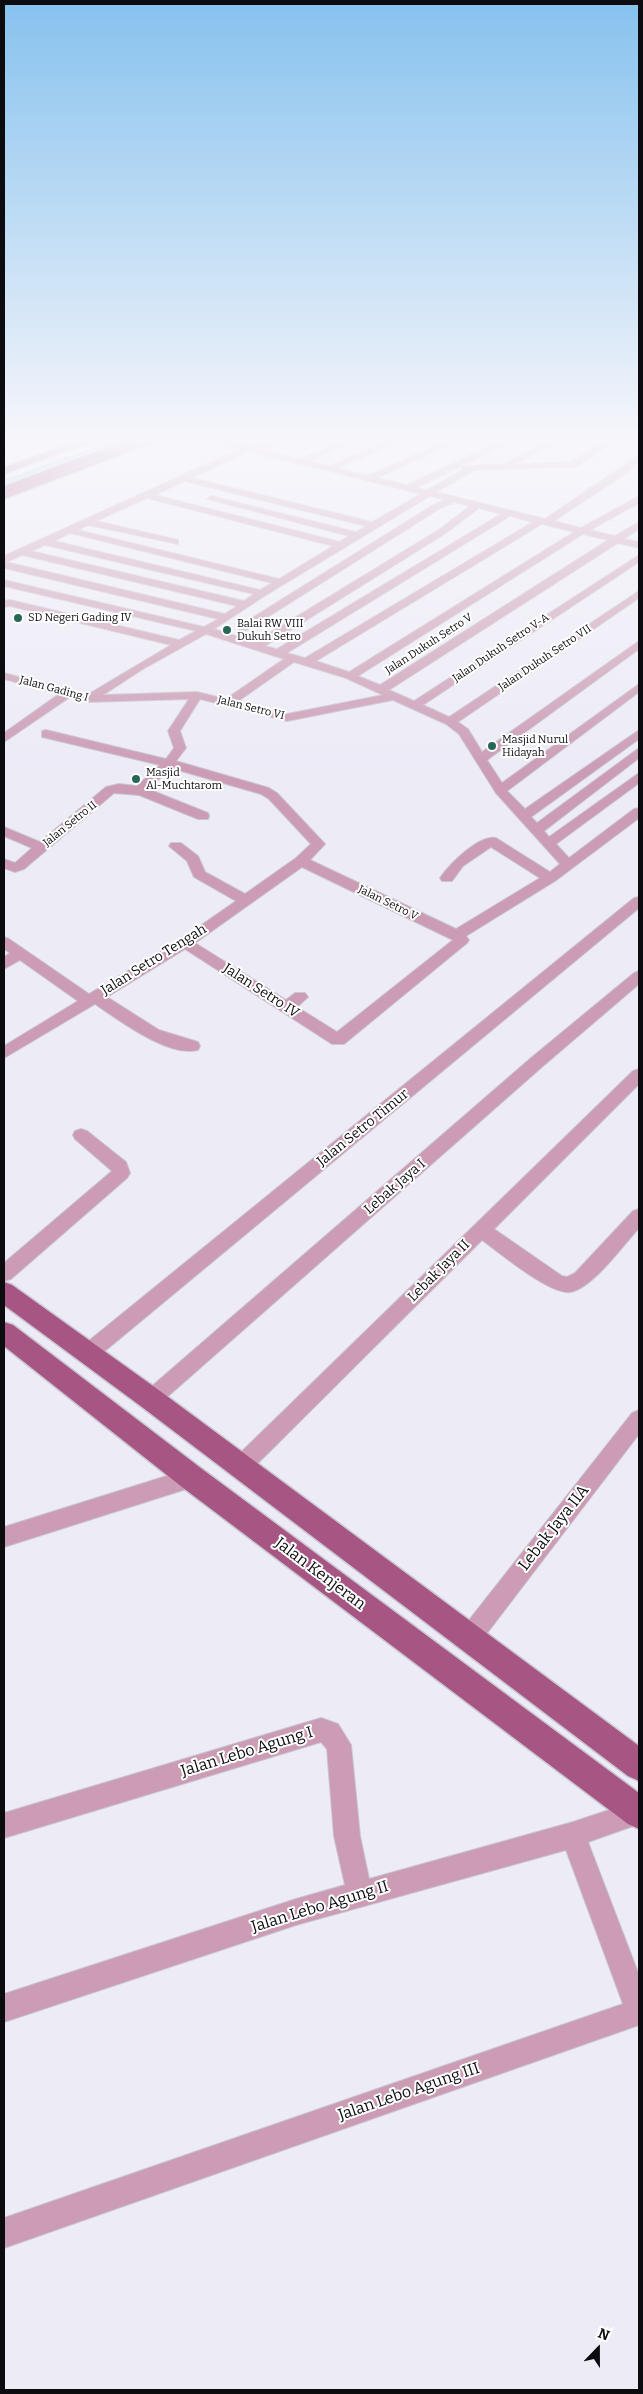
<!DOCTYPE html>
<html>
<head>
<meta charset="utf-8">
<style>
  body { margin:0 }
  #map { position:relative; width:643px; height:2394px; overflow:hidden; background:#edebf6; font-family:Bitter,serif }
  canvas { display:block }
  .frame { position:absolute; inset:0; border:5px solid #0c0b0f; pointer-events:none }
  .north { position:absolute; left:573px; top:2324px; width:50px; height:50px; -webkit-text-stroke:4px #fff; paint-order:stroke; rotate:22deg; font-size:14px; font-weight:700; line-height:20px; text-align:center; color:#0c0b0f }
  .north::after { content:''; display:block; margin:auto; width:18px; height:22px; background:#0c0b0f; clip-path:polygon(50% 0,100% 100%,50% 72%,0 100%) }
</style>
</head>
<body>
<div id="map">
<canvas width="643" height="2394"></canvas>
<div class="frame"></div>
<div class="north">N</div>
</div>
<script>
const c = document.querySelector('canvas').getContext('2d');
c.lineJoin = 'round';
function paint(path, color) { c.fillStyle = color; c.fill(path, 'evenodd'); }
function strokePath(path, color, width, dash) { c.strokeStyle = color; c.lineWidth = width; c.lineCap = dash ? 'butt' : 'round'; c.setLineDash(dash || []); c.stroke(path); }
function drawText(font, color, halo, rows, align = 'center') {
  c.font = font + ' Bitter,serif'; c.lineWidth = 4; c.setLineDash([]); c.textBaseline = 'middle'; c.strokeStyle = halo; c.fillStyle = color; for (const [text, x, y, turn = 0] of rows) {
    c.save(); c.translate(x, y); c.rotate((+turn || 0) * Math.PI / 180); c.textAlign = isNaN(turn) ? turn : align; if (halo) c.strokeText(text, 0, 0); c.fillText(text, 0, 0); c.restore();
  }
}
const water = new Path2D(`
  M 124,438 L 132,438 L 4,486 L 4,481 Z`);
paint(water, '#94d8f7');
strokePath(water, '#6b9ab1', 1);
const minor = new Path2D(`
  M 200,438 C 215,438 246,449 254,447 C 267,445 275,438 288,438 L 262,450 L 299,459 L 351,438 L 362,438 L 309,461 L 329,466 L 394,438 L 405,438 L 338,468 L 367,476 L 453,438 L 464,438 L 377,478 L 407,485 L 507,438 L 518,438 L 462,466 L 505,464 L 554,438 L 565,438 L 516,464 L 571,462 L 609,438 L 619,438 L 576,467 L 475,470 L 436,492 L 545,519 L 639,455 L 639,461 L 627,473 L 554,521 L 581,528 L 639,496 L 639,503 L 590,530 L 615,536 L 639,522 L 639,529 L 624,539 L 639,542 L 639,548 L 618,543 L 389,690 L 414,701 L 639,555 L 639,562 L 423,705 L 449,717 L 639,591 L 639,598 L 458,722 L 468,729 L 482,752 L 639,641 L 639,649 L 487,760 L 502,783 L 639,684 L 639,692 L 507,791 L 525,809 L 639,730 L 639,739 L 531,817 L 537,823 L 639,748 L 639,758 L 544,831 L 549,837 L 639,773 L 639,783 L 556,844 L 569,858 L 634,809 L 639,808 L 639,818 L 555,881 L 466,936 L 469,940 L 467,943 L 344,1044 L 332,1044 L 185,949 L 107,997 L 159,1030 L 198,1042 L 200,1046 L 198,1050 C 169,1058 119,1020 95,1004 L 4,1058 L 4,1046 L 78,1001 L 20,960 L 4,969 L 4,957 L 10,953 L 4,949 L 4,937 L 9,939 L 89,994 L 180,940 L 236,901 L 194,877 L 187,861 L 169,846 L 171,843 L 181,843 L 198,856 L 205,872 L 245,894 L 296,858 L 311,844 L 269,799 L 261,794 L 171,768 L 148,789 L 208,813 L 209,816 L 208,819 L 198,819 L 139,795 L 114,793 L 24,869 L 15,872 L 4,868 L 4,859 L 15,863 L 32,848 L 4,836 L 4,827 L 40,842 L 106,787 L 119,784 L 137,786 L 160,765 L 42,737 L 42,731 L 46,730 L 166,759 L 174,748 L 168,731 L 189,699 L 89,702 L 70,697 L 4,742 L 4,733 L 59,694 L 4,679 L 4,673 L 87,695 L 171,645 L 10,606 L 4,607 L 4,601 L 10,600 L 179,640 L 196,631 L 4,586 L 4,580 L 204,627 L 218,619 L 4,568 L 4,556 L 240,449 ZM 248,451 L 421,494 L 372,522 L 192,478 ZM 461,466 L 462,470 L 427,490 L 416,488 ZM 184,481 L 366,526 L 356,532 L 211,496 L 207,499 L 349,536 L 340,542 L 155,495 ZM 430,496 L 445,500 L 433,505 L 239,626 L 239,630 L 247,630 L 439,509 L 454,502 L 470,506 L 440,529 L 255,642 L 214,629 L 266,595 ZM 147,498 L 333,546 L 279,579 L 78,530 L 88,525 L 178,544 L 178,540 L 96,521 ZM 479,508 L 501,514 L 277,649 L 265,646 L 446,533 ZM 510,516 L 533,522 L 305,658 L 287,653 ZM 542,524 L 574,532 L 349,672 L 316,661 ZM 70,533 L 272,583 L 260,590 L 54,541 ZM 583,534 L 608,540 L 380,685 L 358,676 ZM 45,545 L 254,594 L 244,601 L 31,551 ZM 22,555 L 237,606 L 225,614 L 6,562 ZM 206,634 L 284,659 L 226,699 L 197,692 L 103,695 L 143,669 ZM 294,662 L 346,678 L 383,695 L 287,714 L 237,702 ZM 200,699 L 287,721 L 393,700 L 446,724 L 459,734 L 496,793 L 560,864 L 550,872 L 496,838 C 479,834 449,865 440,878 L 442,881 L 452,881 L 463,866 L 491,847 L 540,878 L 456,929 L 310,860 L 325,844 L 277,793 L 269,788 L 176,761 L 186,748 L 180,731 ZM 302,867 L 453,940 L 337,1032 L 297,1007 L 308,997 L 305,993 L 295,993 L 286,1000 L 195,943 Z
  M 639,897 L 639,908 L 94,1360 L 87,1362 L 80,1360 L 77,1354 L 80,1348 L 634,898 Z
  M 639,971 L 639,984 L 543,1066 L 158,1405 L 151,1408 L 144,1405 L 141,1399 L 144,1393 L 531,1058 L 634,973 Z
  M 639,1069 L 639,1084 L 494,1229 L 562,1276 L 567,1277 L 575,1273 L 633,1211 L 639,1209 L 639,1228 C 624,1244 592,1289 570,1292 C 550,1295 500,1253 482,1240 L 247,1474 L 240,1477 L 233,1474 L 230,1467 L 233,1460 L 633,1071 Z
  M 81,1129 L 87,1131 L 126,1162 L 130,1173 L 127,1178 L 11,1279 L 4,1281 L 4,1263 L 112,1171 L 75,1139 L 73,1135 L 75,1131 Z
  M 639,1410 L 639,1434 L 478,1645 L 470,1648 L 462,1645 L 459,1637 L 462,1629 L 632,1413 Z
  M 192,1468 L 199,1471 L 202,1478 L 199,1485 L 4,1547 L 4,1527 Z
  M 321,1718 L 338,1724 L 351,1745 L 360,1836 L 369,1879 L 573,1822 L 639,1800 L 639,1824 L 588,1842 L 639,1975 L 639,2025 L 4,2248 L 4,2218 L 623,2004 L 566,1850 L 296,1925 L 4,2022 L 4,1994 L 296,1899 L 345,1885 L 334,1836 L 327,1749 L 321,1742 L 4,1838 L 4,1813 Z`);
const major = new Path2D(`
  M 87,438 L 102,438 L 4,474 L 4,467 Z
  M 150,438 L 165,438 L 4,499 L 4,492 Z
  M 4,1282 L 12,1285 L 160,1391 L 639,1746 L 639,1781 L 628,1776 L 142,1407 L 4,1305 Z
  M 4,1322 L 13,1325 L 202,1469 L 639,1793 L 639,1829 L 628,1824 L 182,1487 L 4,1346 Z`);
const highway = new Path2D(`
  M 132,438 L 150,438 L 4,494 L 4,486 Z`);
strokePath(minor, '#c9c7d1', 2);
strokePath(major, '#c9c7d1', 3);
strokePath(highway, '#c9c7d1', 3);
paint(minor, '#cb9cb4');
paint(major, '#a75683');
paint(highway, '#983a72');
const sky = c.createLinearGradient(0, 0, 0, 773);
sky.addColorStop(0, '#86c2ee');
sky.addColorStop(0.57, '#f7f6fb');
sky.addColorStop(1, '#f7f6fb00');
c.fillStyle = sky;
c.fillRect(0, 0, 643, 773);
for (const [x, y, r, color] of [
  [18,618,5,"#266858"],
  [227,630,5,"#266858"],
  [492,746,5,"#266858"],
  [136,779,5,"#266858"]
]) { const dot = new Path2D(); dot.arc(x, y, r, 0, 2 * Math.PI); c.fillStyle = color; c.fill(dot); strokePath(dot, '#fff', 2); }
drawText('11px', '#0c0b0f', '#fff', [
  ["SD Negeri Gading IV",28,618],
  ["Balai RW VIII",237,624],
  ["Dukuh Setro",237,637],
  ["Masjid Nurul",502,740],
  ["Hidayah",502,753],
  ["Masjid",146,773],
  ["Al-Muchtarom",146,786]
], 'left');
drawText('11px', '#0c0b0f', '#fff', [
  ["Jalan Dukuh Setro V",429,644,-33],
  ["Jalan Dukuh Setro V-A",501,648,-34],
  ["Jalan Dukuh Setro VII",545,658,-34],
  ["Jalan Gading I",54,689,15],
  ["Jalan Setro VI",251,708,14],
  ["Jalan Setro II",70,824,-39],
  ["Jalan Setro V",388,903,26]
]);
drawText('14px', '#0c0b0f', '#fff', [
  ["Jalan Setro Tengah",154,960,-32],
  ["Jalan Setro IV",261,991,33],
  ["Jalan Setro Timur",363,1128,-39],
  ["Lebak Jaya I",395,1187,-41],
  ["Lebak Jaya II",439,1271,-45]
]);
drawText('16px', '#0c0b0f', '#fff', [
  ["Lebak Jaya IIA",554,1528,-52],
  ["Jalan Kenjeran",320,1574,37],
  ["Jalan Lebo Agung I",247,1752,-17],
  ["Jalan Lebo Agung II",320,1907,-17],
  ["Jalan Lebo Agung III",409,2092,-19]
]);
</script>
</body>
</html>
